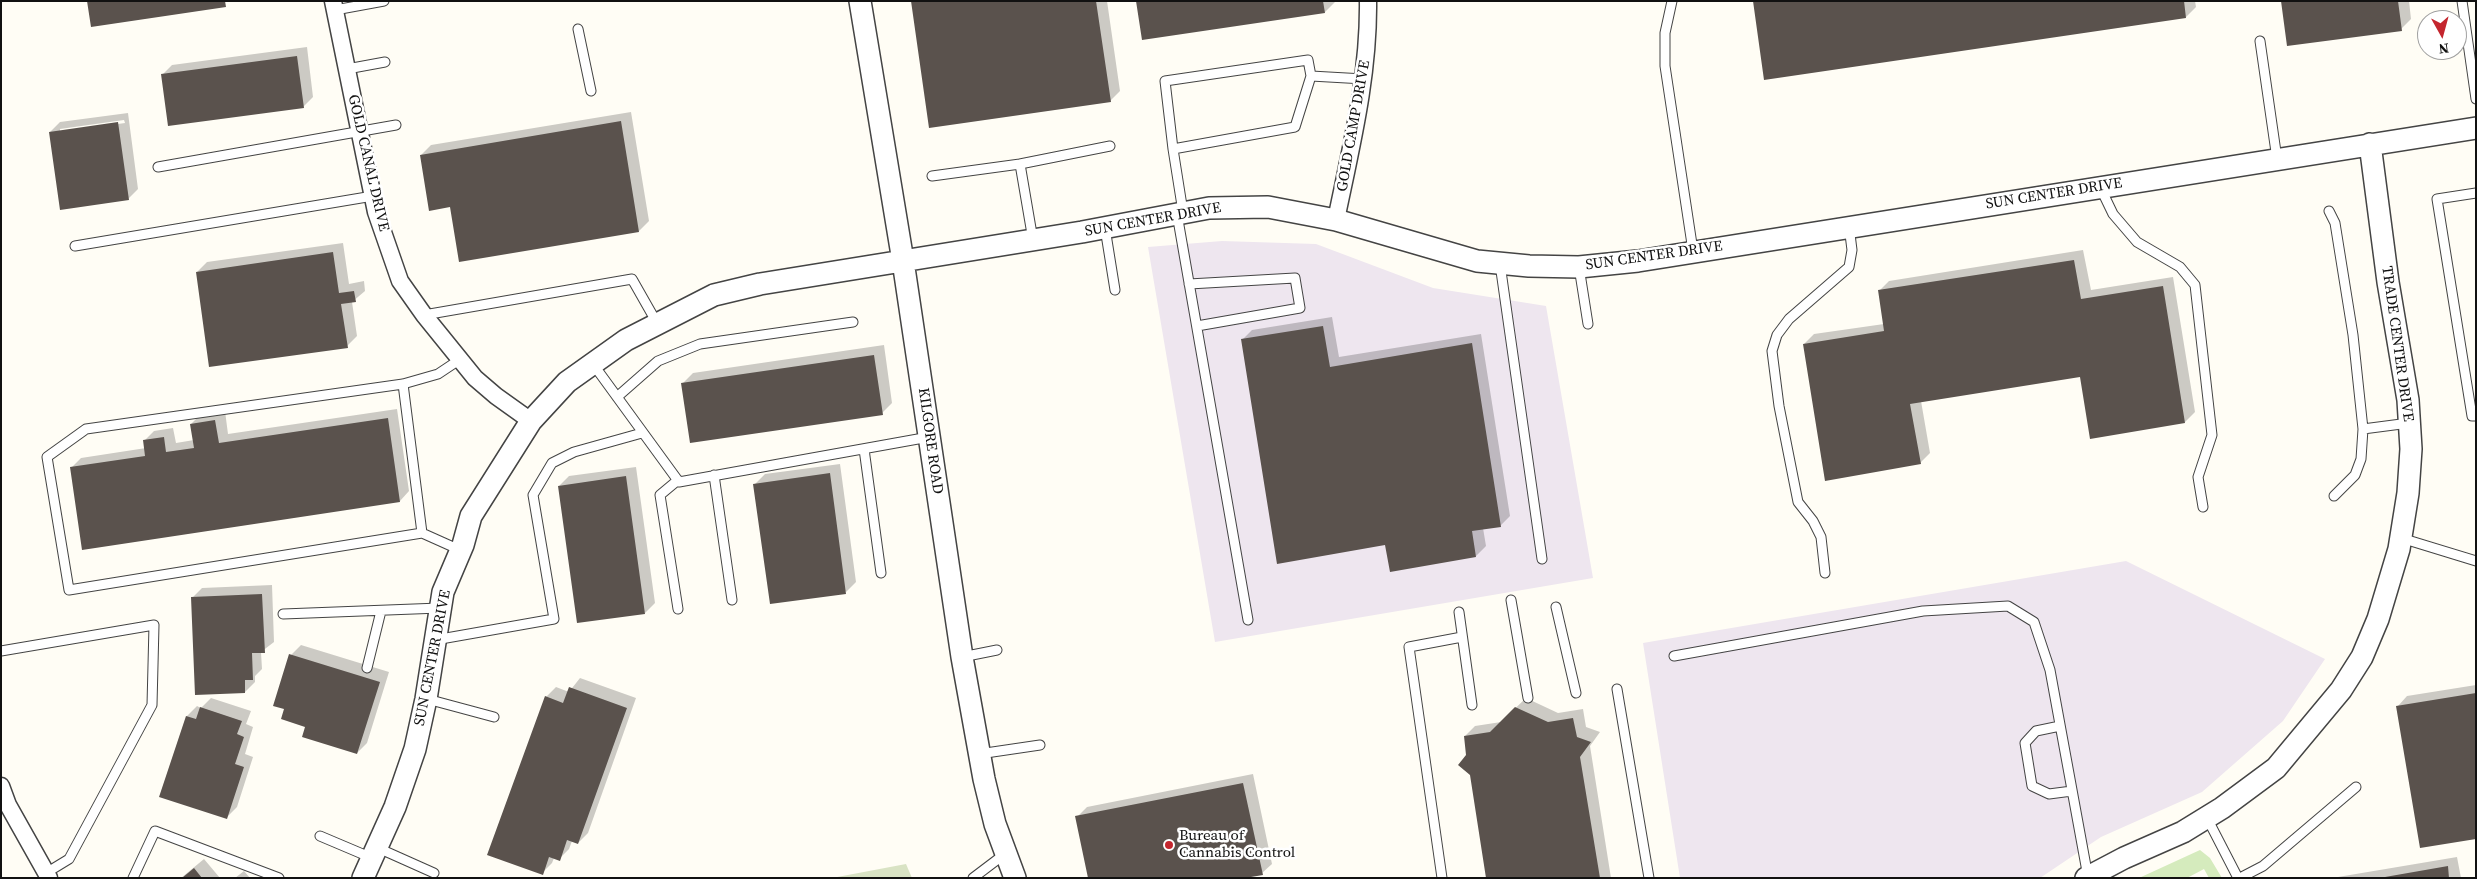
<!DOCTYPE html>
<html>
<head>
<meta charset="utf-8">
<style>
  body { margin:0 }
  #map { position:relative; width:2477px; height:879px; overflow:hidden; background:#fffdf5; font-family:"Source Serif 4",serif }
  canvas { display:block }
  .frame { position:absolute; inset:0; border:2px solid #111; pointer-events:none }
  .north { position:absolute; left:2417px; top:10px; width:50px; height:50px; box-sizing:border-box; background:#fff; border:1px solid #a0a0a0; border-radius:50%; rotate:173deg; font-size:14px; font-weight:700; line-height:20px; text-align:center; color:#111 }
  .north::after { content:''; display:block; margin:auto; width:18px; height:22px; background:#c4262e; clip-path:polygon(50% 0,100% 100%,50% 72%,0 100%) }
</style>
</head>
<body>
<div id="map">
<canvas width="2477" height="879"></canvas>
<div class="frame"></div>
<div class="north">N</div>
</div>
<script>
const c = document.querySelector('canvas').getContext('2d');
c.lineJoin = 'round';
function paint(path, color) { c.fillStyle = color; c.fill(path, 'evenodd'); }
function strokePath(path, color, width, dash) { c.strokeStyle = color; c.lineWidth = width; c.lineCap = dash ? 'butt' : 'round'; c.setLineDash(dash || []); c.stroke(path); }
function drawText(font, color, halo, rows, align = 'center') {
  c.font = font + ' "Source Serif 4",serif'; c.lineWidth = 5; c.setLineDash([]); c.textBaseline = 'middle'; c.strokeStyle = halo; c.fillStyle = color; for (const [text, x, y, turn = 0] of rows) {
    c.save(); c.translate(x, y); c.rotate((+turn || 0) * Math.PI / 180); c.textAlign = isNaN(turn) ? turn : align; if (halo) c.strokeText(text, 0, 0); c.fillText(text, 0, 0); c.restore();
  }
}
paint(new Path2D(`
  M 1222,241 L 1316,244 L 1433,288 L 1546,306 L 1593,578 L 1215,642 L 1148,247 Z
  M 2126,561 L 2325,659 L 2283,721 L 2202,792 L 2101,837 L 2040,878 L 1680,878 L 1643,643 Z`), '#eee6ef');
paint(new Path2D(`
  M 2200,850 L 2210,858 L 2222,878 L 2209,878 L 2204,869 L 2187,878 L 2139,878 Z`), '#d5ebbd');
paint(new Path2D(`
  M 906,864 L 912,878 L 832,878 Z`), '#d9e3c4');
paint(new Path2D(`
  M 913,1 L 1107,1 L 1120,91 L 1110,101 Z
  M 1138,1 L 1334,1 L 1335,2 L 1325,12 Z
  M 1754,1 L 2195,1 L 2196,7 L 2186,17 Z
  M 2282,1 L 2409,1 L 2411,19 L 2401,29 Z
  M 307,47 L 313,97 L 303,107 L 162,75 L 172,65 Z
  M 631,112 L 649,221 L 639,231 L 460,260 L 451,206 L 421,155 L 431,145 Z
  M 128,113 L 138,189 L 128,199 L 50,132 L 60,122 ZM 124,120 L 125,123 L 60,132 L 60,129 Z
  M 343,243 L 349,284 L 364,281 L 365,291 L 352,302 L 357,336 L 347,346 L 197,272 L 207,262 Z
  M 2083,250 L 2091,290 L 2173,277 L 2195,412 L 2185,422 L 2081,376 L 1921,401 L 1930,453 L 1920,463 L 1804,344 L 1814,334 L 1884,324 L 1879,291 L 1889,281 Z
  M 1332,317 L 1339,357 L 1481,334 L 1510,516 L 1500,526 L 1483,528 L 1486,546 L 1476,556 L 1386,543 L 1242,340 L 1252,330 Z
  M 884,345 L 892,403 L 882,413 L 683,383 L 693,373 Z
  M 397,409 L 409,491 L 400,501 L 71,468 L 81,458 L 146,448 L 144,441 L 154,431 L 173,428 L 176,443 L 194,440 L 191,424 L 201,414 L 225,411 L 228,434 Z
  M 840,464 L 856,582 L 846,592 L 755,484 L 765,474 Z
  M 636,467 L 655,603 L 645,613 L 559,486 L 569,476 Z
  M 272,585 L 274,642 L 261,652 L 262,669 L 255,676 L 255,682 L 245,692 L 192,598 L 202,588 Z
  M 301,645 L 389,672 L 367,743 L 357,753 L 285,708 L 291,655 Z
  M 580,678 L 636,698 L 588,833 L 578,843 L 572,841 L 569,849 L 559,859 L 554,858 L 552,863 L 542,873 L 546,697 L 556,687 L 569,692 Z
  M 2476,685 L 2476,838 L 2398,706 L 2407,696 Z
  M 211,698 L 251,711 L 246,724 L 253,727 L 245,754 L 253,757 L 237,807 L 227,817 L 161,796 L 187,716 L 197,706 L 201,708 Z
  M 1526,698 L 1558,713 L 1583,709 L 1586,727 L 1600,732 L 1590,746 L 1611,878 L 1487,878 L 1465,736 L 1475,726 L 1501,722 Z
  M 1253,774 L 1272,864 L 1262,873 L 1077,817 L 1087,807 Z
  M 2457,857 L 2461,878 L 2332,878 Z
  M 204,859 L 220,878 L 181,878 Z
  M 244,871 L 250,878 L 235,878 Z`), '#0003');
paint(new Path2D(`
  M 87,1 L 225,1 L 226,7 L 91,27 Z
  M 911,1 L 1096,1 L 1111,102 L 929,128 Z
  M 1136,1 L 1323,1 L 1325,13 L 1142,40 Z
  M 1753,1 L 2184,1 L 2186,18 L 1764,80 Z
  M 2281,1 L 2398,1 L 2402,31 L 2287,46 Z
  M 297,56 L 304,108 L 168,126 L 161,74 Z
  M 621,121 L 639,232 L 459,262 L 450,207 L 429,211 L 420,155 Z
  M 118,122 L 129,200 L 60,210 L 49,132 Z
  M 333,252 L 339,293 L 354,291 L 356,302 L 341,304 L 348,348 L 209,367 L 196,272 Z
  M 2074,260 L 2081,299 L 2163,286 L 2185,423 L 2090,439 L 2080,377 L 1910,404 L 1921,464 L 1825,481 L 1803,344 L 1884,331 L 1878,290 Z
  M 1323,326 L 1330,367 L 1472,343 L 1501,527 L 1472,531 L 1476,557 L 1390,572 L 1385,545 L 1277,564 L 1241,339 Z
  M 874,355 L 883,415 L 690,443 L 681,383 Z
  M 388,418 L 400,502 L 82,550 L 70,467 L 145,456 L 143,440 L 164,437 L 166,452 L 194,448 L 190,424 L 215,420 L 219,443 Z
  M 830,473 L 846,594 L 770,604 L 753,484 Z
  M 626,476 L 645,614 L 577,623 L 558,486 Z
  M 262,594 L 265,653 L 252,653 L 253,680 L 245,680 L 245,693 L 195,695 L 191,597 Z
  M 289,654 L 380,682 L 357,754 L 302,737 L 305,727 L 281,719 L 284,709 L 273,706 Z
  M 569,687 L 627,708 L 578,844 L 567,840 L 560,861 L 549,857 L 543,875 L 487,855 L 545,696 L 563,703 Z
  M 2476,693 L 2476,839 L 2420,848 L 2396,706 Z
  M 200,707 L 242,721 L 237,734 L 244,737 L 235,764 L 244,767 L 227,819 L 159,797 L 186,716 L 196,719 Z
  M 1515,707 L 1548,722 L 1573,718 L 1577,737 L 1591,742 L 1580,757 L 1600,878 L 1486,878 L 1470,775 L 1458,765 L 1466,755 L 1464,736 L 1490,732 Z
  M 1243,783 L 1263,875 L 1245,878 L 1088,878 L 1075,816 Z
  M 2448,866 L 2449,878 L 2385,878 L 2385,877 Z
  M 194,868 L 202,878 L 182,878 Z`), '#5a524d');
const service = new Path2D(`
  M 1672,1 L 1665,33 L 1665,66 L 1693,251
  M 2462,1 L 2476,99
  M 335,10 L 384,1
  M 578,29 L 591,91
  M 2260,41 L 2277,159
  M 347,69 L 385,62
  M 1173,149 L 1165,81 L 1308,60 L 1311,76
  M 1020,164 L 1110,146
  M 158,167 L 396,125
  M 932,176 L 1020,164 L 1033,240
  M 2100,187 L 2113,214 L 2137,242 L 2180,267 L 2195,285 L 2212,435 L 2198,477 L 2203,507
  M 2476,193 L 2437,199 L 2472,416 L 2476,416
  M 2329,211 L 2335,223 L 2353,335 L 2363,429 L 2361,459 L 2355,475 L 2334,496
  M 1183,212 L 1173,149 L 1295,127 L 1311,76 L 1364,79
  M 1177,214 L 1248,620
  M 1105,228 L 1115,290
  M 75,246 L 373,196
  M 1500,264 L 1542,559
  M 1579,267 L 1588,324
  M 1189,284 L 1295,278 L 1300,308 L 1197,326
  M 424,315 L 632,279 L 657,323
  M 459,360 L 438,374 L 403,384 L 86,429 L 47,457 L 69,590 L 422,533 L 460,550
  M 593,364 L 679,482 L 929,437
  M 403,384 L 422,533
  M 617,397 L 658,361 L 700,344 L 853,322
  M 2363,429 L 2409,423
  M 864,449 L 881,573
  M 714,475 L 732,600
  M 2401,538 L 2476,561
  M 1825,573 L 1821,537 L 1813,521 L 1798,502 L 1779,406 L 1772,351 L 1777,335 L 1789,319 L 1849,267 L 1852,250 L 1849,226
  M 1511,600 L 1528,698
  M 1556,607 L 1576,693
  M 678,609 L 660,495 L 678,480
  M 1459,612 L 1472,705
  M 283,614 L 440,608
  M 435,640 L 554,619 L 533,495 L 552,463 L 574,452 L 642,433
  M 1,651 L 154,625 L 152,705 L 69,859 L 46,873
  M 1674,656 L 1923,611 L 2008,606 L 2034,622 L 2050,670 L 2088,877
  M 962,657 L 997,650
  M 367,668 L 381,611
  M 1617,689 L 1649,878
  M 427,699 L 494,717
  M 2060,726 L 2036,731 L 2025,743 L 2032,786 L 2049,794 L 2072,791
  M 979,754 L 1040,745
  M 2207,818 L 2238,878
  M 320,836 L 372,858
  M 378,848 L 434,873
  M 133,878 L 155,831 L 279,878
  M 973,878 L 1006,853
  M 1442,878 L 1409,647 L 1462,637
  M 2240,878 L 2263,866 L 2356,787`);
const minor = new Path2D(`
  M 333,1 L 376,212 L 400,281 L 424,315 L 475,378 L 496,396 L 531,421
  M 1336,220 C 1351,147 1369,76 1368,1
  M 1,786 L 8,805 L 49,878`);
const tertiary = new Path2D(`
  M 860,1 L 903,261 L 962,657 L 984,779 L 995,824 L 1015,878
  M 363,878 L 395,807 L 415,749 L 426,699 L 443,592 L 463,545 L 471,516 L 531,421 L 567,382 L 626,340 L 714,295 L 760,284 L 1082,232 L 1209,208 L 1268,207 L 1336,220 L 1477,261 L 1529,266 L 1579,267 L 1638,261 L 2476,128
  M 2086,878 L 2124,858 L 2183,832 L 2222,808 L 2276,768 L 2341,690 L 2362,657 L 2378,619 L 2399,549 L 2408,493 L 2411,449 L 2408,400 L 2388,282 L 2370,144`);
strokePath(service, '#444', 11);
strokePath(minor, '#444', 19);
strokePath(tertiary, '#444', 24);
strokePath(service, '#fff', 9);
strokePath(minor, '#fff', 16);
strokePath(tertiary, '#fff', 21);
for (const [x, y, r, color] of [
  [1169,845,5,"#c4262e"]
]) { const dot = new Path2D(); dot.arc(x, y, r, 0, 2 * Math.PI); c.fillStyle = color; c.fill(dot); strokePath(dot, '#fff', 2); }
drawText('15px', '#111', '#fff', [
  ["GOLD CAMP DRIVE",1354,126,-80],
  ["GOLD CANAL DRIVE",368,163,77],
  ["SUN CENTER DRIVE",2054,194,-9],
  ["SUN CENTER DRIVE",1153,220,-10],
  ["SUN CENTER DRIVE",1654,256,-8],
  ["TRADE CENTER DRIVE",2397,344,82],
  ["KILGORE ROAD",930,441,82],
  ["SUN CENTER DRIVE",433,658,-79]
]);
drawText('15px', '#111', '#fff', [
  ["Bureau of",1179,836],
  ["Cannabis Control",1179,853]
], 'left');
</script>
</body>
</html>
